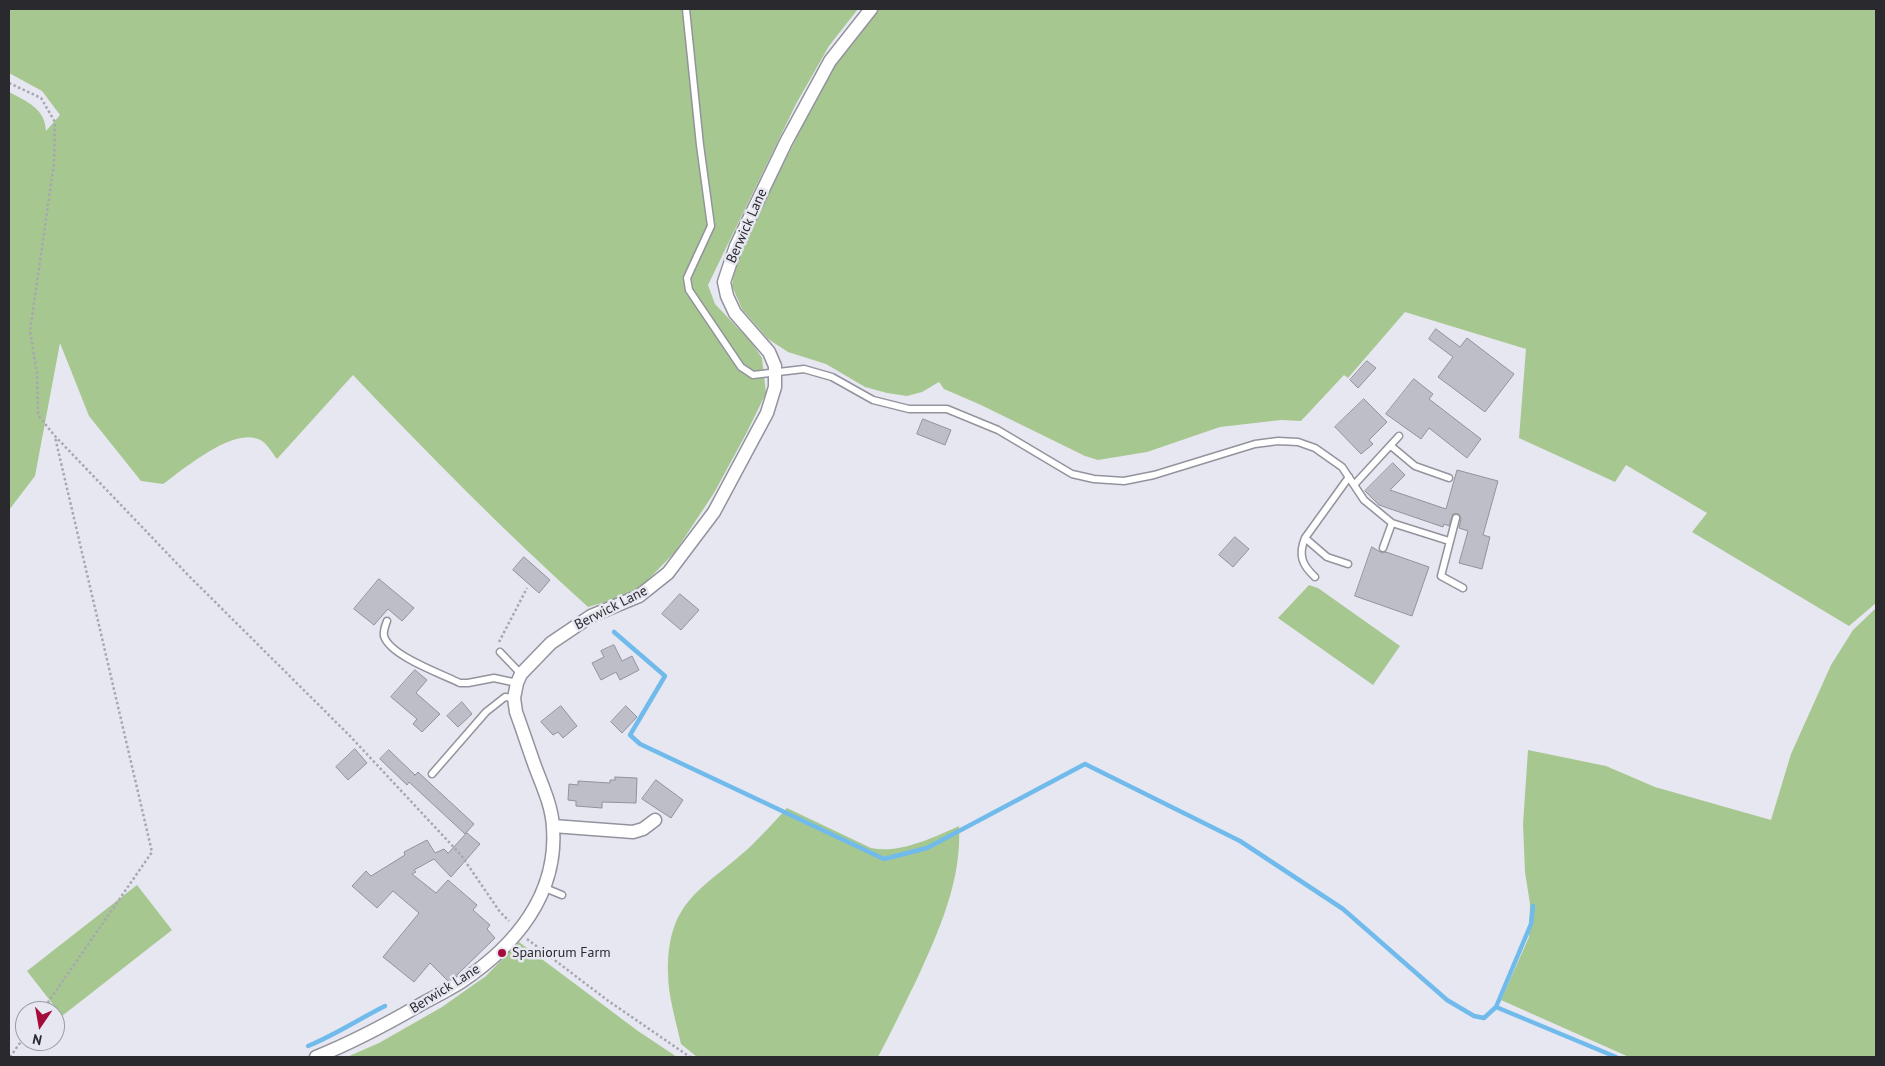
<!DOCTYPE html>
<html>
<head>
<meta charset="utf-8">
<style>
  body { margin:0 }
  #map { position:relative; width:1885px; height:1066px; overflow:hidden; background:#e7e7f2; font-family:"PT Sans",sans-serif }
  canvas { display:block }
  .frame { position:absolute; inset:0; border:10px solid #2a2a2e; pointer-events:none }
  .north { position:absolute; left:15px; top:1001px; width:50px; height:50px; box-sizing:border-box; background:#e7e7f2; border:1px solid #9b9ba4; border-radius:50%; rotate:192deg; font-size:14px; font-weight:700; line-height:20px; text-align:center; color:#2a2a2e }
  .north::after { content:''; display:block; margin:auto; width:18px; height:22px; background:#a50c3c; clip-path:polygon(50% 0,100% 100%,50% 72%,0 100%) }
</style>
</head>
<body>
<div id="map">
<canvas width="1885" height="1066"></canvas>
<div class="frame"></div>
<div class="north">N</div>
</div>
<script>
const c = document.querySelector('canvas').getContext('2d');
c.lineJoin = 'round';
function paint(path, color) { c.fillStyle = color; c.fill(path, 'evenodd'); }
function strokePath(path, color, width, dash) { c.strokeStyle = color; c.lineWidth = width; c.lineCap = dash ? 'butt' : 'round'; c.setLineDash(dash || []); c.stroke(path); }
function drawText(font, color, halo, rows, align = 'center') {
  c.font = font + ' "PT Sans",sans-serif'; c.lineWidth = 5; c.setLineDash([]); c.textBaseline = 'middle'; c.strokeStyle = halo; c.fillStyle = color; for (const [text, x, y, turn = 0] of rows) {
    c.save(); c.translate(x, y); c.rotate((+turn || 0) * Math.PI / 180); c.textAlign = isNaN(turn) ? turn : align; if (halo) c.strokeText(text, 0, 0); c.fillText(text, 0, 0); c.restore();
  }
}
paint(new Path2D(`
  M 9,9 L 858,9 L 829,46 L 796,104 L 708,285 L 715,304 L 752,343 L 762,358 L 766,393 L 747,432 L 714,493 L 675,552 L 643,585 L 622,597 L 588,607 C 506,533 429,455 353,375 L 277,459 C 273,454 268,445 262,441 C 236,424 184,469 163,484 L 141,481 L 89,416 L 60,343 L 35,476 L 9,510 L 9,92 C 27,102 45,108 46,131 L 60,115 L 42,91 L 9,73 Z
  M 879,9 L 1876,9 L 1876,603 L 1849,626 L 1692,532 L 1707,513 L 1626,465 L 1615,482 L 1519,438 L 1526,349 L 1405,312 L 1348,378 L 1344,375 L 1301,421 L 1281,420 L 1220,427 L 1147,452 L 1098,460 L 1085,456 L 981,405 L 944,389 L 939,382 L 922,392 L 907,396 L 887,393 L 865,387 L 826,364 L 788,352 L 768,339 L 742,309 L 732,286 L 735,261 L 800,131 L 835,65 Z
  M 1309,585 L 1318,588 L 1400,646 L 1373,685 L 1278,618 Z
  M 1876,608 L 1876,1057 L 1629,1057 L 1501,1000 L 1529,937 L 1530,904 L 1525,872 L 1523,824 L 1528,750 L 1606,766 L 1655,787 L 1771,820 L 1791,754 L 1831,665 L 1853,630 Z
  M 787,808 L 871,848 C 900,854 932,838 959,826 C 962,880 939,931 917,979 C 904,1005 892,1031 878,1057 L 697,1057 L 681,1044 C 676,1021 668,996 668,973 C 667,899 703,890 751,846 C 763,834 775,821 787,808 Z
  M 137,885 L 172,930 L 62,1016 L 27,971 Z
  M 519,942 L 638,1031 L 677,1057 L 347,1057 L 379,1043 L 442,1007 L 486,976 Z`), '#a7c790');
strokePath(new Path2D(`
  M 614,632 L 665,676 L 630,735 L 640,744 L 884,859 L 927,848 L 1085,764 L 1240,841 L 1343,909 L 1447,1000 L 1474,1016 L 1484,1018 L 1496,1007 L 1531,924 L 1533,906
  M 1496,1007 L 1616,1057
  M 308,1046 C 335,1035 359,1019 385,1006`), '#70bbeb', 4.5);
const building = new Path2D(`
  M 1436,329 L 1460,347 L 1467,338 L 1514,374 L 1485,412 L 1438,377 L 1453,357 L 1429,339 Z
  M 1367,361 L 1376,368 L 1358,388 L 1350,380 Z
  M 1414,379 L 1433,394 L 1429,399 L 1481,439 L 1467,458 L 1429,428 L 1421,439 L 1386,414 Z
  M 1364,399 L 1387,422 L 1369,440 L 1373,444 L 1361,454 L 1335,427 Z
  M 923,419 L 951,430 L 945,445 L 917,434 Z
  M 1393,463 L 1405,475 L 1390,490 L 1446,509 L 1457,470 L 1498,481 L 1483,535 L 1490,537 L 1482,569 L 1459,563 L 1468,531 L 1459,528 L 1461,519 L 1459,514 L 1453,514 L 1449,526 L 1444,524 L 1443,527 L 1379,505 L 1365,491 Z
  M 1235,537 L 1249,549 L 1233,567 L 1219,555 Z
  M 1372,547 L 1382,553 L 1386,552 L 1429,567 L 1412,616 L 1355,596 Z
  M 524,557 L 550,580 L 539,593 L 513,570 Z
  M 379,579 L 414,608 L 402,621 L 388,609 L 374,625 L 354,609 Z
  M 680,594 L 699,610 L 681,630 L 662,614 Z
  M 614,645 L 622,661 L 632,656 L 639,670 L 620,680 L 616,672 L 601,680 L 592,663 L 604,657 L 601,651 Z
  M 415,670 L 427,680 L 416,693 L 440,714 L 422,732 L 413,724 L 417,719 L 391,697 Z
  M 462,702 L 472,714 L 458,727 L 447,716 Z
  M 561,706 L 577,726 L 563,738 L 558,732 L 553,735 L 541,722 Z
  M 626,706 L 637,717 L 622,733 L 611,722 Z
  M 355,749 L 367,763 L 348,780 L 336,767 Z
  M 389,750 L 415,775 L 414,776 L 418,772 L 474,824 L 465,834 L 409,782 L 407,785 L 380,759 Z
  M 615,777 L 637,778 L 636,803 L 602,802 L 602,808 L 576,806 L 576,801 L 568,800 L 569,784 L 578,785 L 578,781 L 610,783 L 610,780 L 615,780 Z
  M 656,780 L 683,800 L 671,818 L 642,799 Z
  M 467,833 L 480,844 L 451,877 L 434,859 L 414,870 L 416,872 L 412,874 L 436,893 L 448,880 L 477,905 L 473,910 L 490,925 L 487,929 L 495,938 L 458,974 L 448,981 L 430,963 L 414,982 L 383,957 L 419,913 L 393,891 L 377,908 L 352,886 L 366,871 L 371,876 L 405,855 L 404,852 L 427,840 L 435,853 L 444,849 L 448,853 Z`);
paint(building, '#bdbec8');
strokePath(building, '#92929b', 1);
const service = new Path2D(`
  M 686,9 L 700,145 L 711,226 L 687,278 L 689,290 L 741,367 L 753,375 L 804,369 L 832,377 L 873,400 L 909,409 L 947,409 L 998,430 L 1072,474 L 1094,479 L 1124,481 L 1154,475 L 1255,444 L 1278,441 L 1298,442 L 1315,448 L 1342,467 L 1364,500 L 1392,523 L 1449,541
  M 1391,446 L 1415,466 L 1449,478
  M 1354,485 L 1399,436
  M 1456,518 L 1441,576 L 1463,588
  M 1305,538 L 1327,557 L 1348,564
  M 1383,548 L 1392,523
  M 1315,577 C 1302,565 1298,555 1305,538 L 1349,477
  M 387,621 C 385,626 383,631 384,636 C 390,656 442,674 460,683 L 468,683 L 494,678 L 517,683
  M 500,652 L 521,674
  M 432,774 L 486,712 L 505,697 L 514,698
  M 545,888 L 562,895`);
const minor = new Path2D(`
  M 553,826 L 633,832 L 643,829 L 655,820
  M 316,1057 C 351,1043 385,1025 418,1006 C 432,998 447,991 461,982 C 515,946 558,895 553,827 C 552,807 543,787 536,769 C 529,750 523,731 516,712 L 514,698 L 517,683 L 521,674 L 551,643 L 591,616 L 639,596 L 668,573 L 714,512 L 767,413 L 775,387 L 775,366 L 769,352 L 735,313 L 727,296 L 724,282 L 736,246 L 786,142 L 830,61 L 871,9`);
strokePath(service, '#93939d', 9);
strokePath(minor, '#93939d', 15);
strokePath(new Path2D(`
  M 9,83 L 41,98 L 55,122 L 54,163 L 30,331 L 37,374 L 38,415 L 54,435 L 188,575 L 350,736 L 461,855 L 500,912 L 509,921
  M 499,642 L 527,588
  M 527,939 L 607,1000 L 690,1057
  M 42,1011 L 152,852 L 55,437
  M 10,1057 L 25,1036`), '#a7a7af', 2.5, [2.5, 2.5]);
strokePath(service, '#fff', 6);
strokePath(minor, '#fff', 12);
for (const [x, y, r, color] of [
  [502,953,5,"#a50c3c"]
]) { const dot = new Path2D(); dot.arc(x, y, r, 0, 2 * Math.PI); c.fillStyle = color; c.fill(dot); strokePath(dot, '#e7e7f2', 2); }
drawText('14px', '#2a2a2e', '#e7e7f2', [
  ["Berwick Lane",747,226,-66],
  ["Berwick Lane",611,608,-27],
  ["Berwick Lane",445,989,-32]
]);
drawText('14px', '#2a2a2e', '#e7e7f2', [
  ["Spaniorum Farm",512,953]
], 'left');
</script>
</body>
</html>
